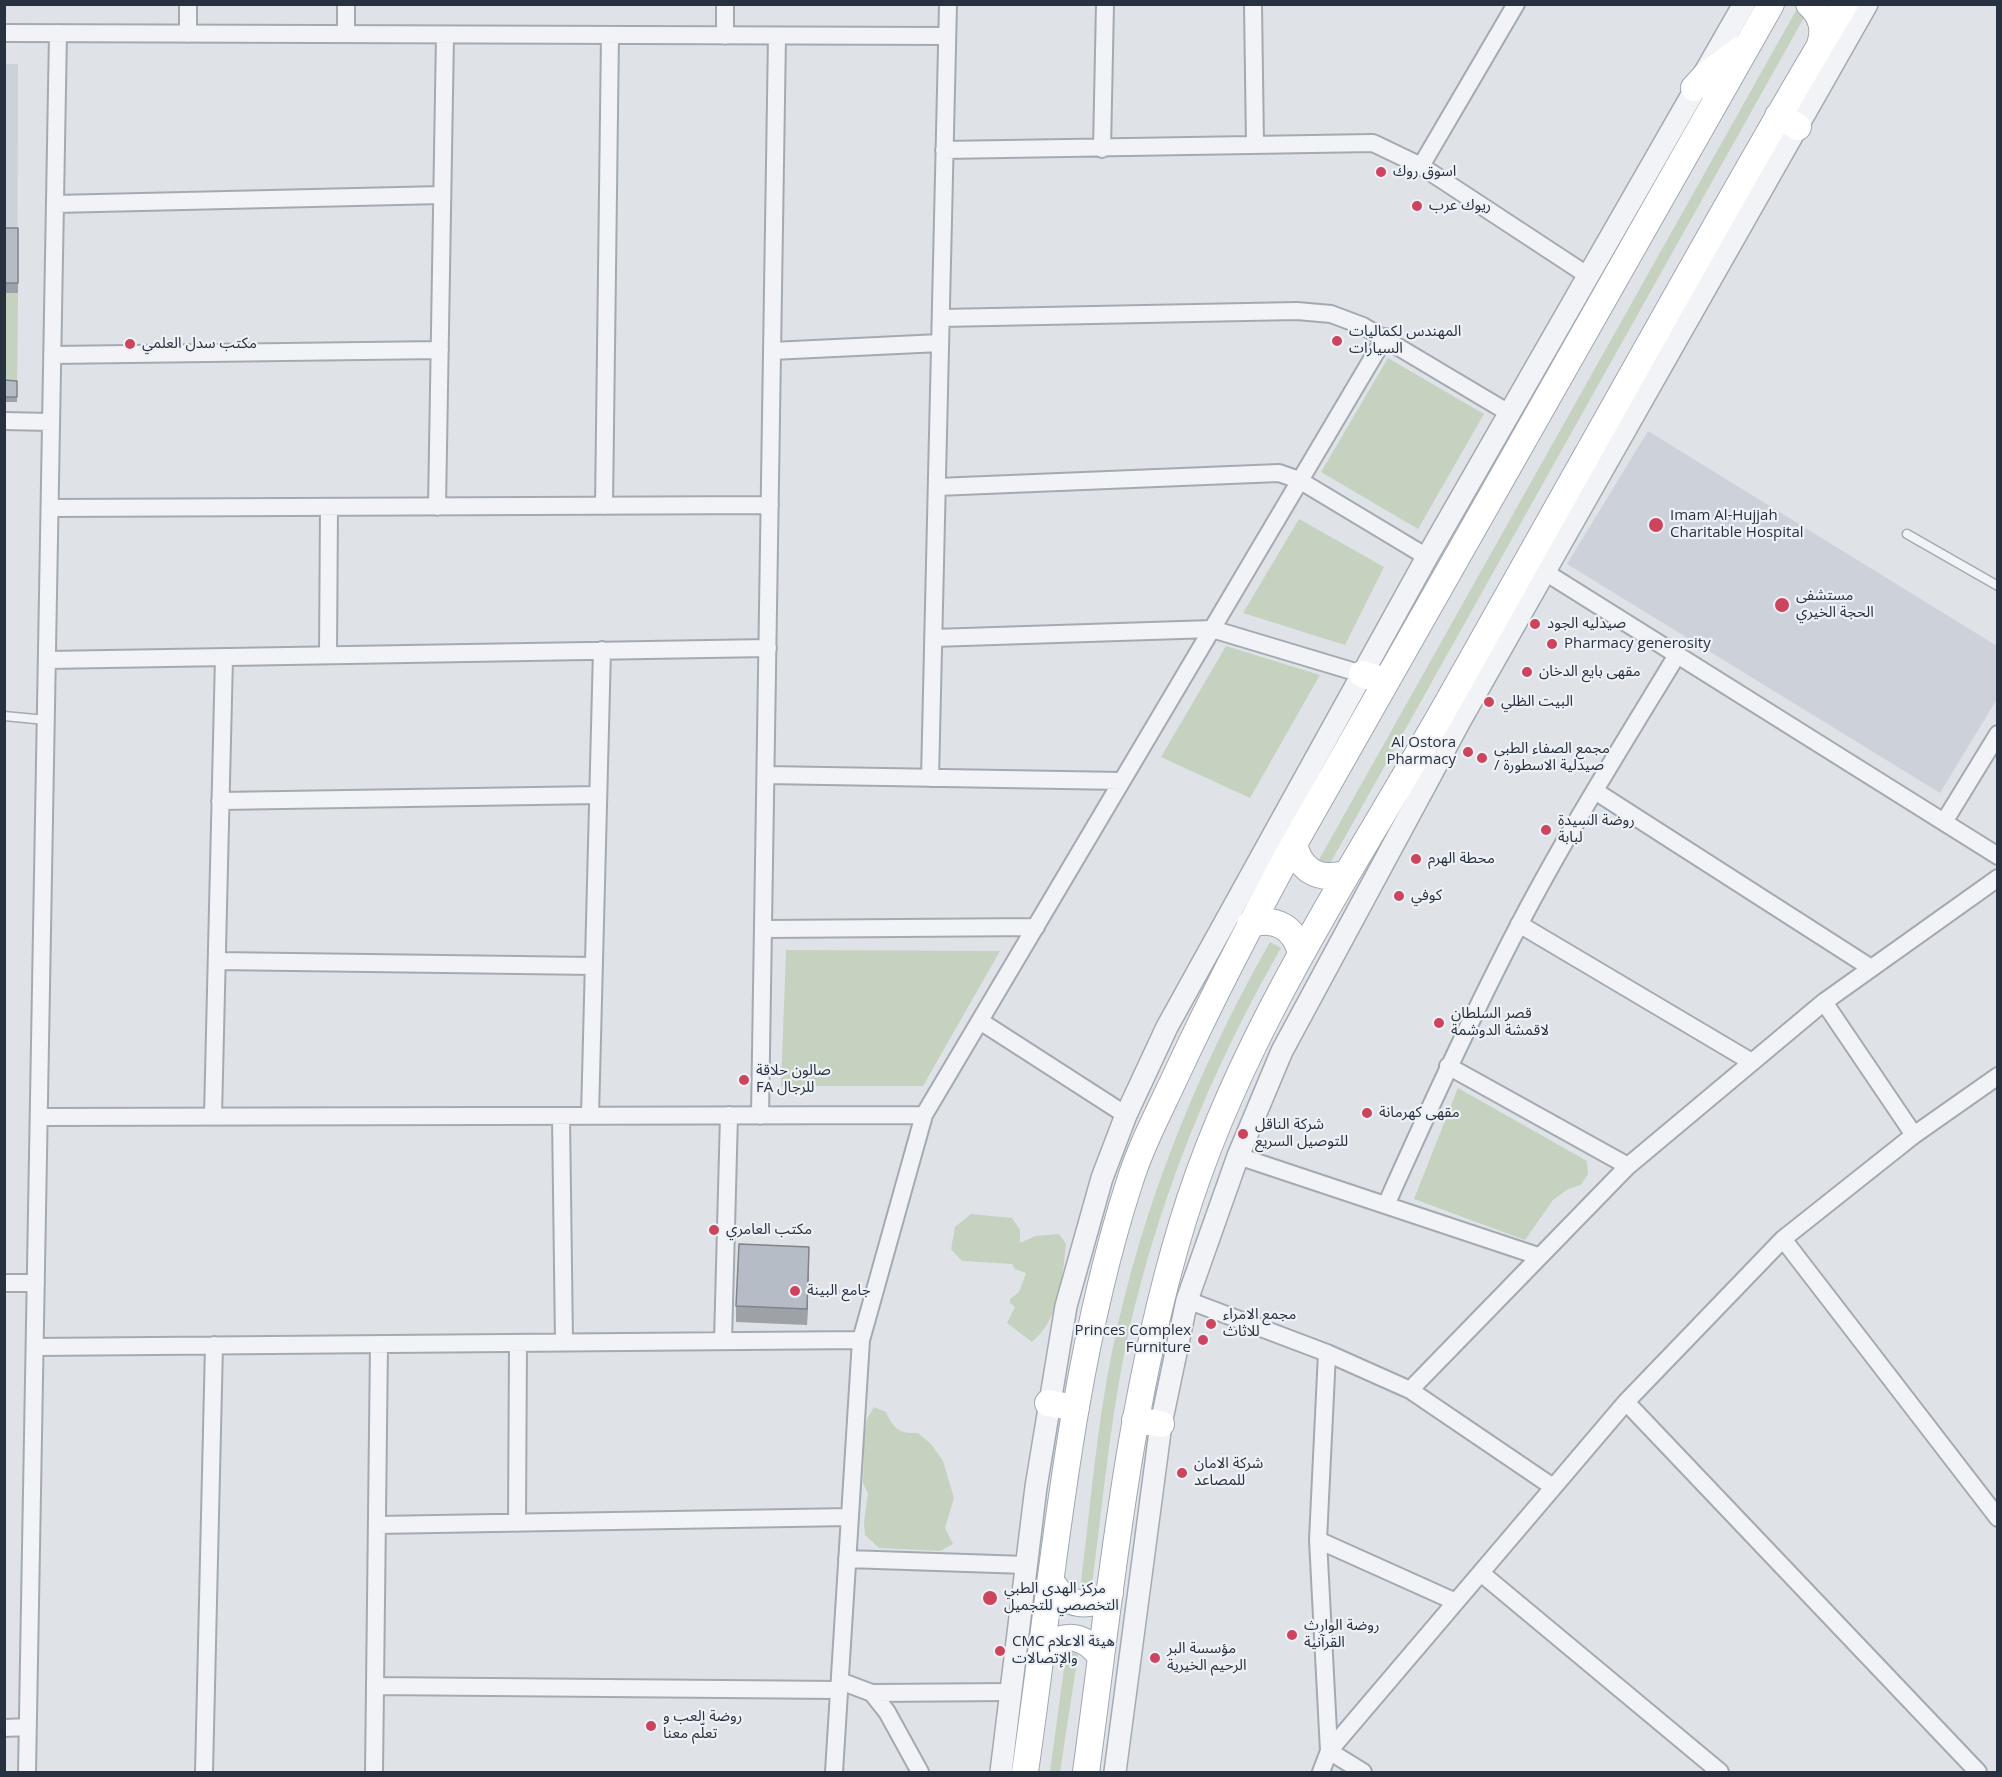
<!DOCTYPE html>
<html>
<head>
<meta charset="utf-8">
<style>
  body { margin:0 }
  #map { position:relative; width:2002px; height:1777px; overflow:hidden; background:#dfe3e8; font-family:"Open Sans",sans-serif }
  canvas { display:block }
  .frame { position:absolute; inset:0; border:6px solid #28313f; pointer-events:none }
</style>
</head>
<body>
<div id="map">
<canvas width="2002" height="1777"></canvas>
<div class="frame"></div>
</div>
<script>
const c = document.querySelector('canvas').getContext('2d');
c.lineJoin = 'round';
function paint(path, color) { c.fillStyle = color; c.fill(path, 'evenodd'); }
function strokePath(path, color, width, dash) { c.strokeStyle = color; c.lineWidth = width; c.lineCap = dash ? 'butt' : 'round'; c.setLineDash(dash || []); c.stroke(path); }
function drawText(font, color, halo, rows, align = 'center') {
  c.font = font + ' "Open Sans","Noto Sans Arabic",sans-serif'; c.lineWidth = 4.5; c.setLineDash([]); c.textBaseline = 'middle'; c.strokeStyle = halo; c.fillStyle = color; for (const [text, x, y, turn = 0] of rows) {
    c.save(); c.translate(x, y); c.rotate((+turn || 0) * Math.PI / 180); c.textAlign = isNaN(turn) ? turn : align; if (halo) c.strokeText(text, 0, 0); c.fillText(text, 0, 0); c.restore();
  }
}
paint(new Path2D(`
  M 4,64 L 18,64 L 17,402 L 5,402 Z
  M 1648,431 L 1997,646 L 1997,699 L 1940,793 L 1567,564 Z`), '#cdd2da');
paint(new Path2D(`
  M 1798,7 L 1806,14 L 1322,878 L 1312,872 Z
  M 5,293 L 18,293 L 17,386 L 5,386 Z
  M 1388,358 L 1484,414 L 1418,529 L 1321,472 Z
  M 1299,519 L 1384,567 L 1345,645 L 1243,613 Z
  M 1226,646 L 1320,675 L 1250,798 L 1161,757 Z
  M 1270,942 L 1281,948 C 1219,1056 1171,1169 1139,1290 C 1113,1386 1105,1487 1092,1585 L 1081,1582 C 1089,1516 1095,1449 1106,1384 C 1133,1228 1192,1079 1270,942 Z
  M 786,950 L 1000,951 L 923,1086 L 781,1086 Z
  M 1458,1088 L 1587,1161 L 1588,1174 L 1581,1185 L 1568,1189 L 1553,1200 L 1525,1240 L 1414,1199 Z
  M 971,1214 L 1012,1218 L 1020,1230 L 1020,1243 L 1035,1236 L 1059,1234 L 1066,1244 C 1062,1279 1061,1317 1032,1342 L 1007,1323 L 1015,1307 L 1010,1303 L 1010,1299 L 1019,1292 L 1026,1273 L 1015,1269 L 1012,1264 L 962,1261 L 951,1249 L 955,1227 Z
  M 874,1407 L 886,1412 C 894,1429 899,1434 918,1433 L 931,1444 L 943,1461 L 954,1498 L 945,1528 L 953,1544 L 940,1551 L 879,1548 L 865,1535 L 864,1522 L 868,1493 L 863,1483 L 864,1436 L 867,1419 Z
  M 1067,1646 L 1079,1648 L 1060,1772 L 1050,1772 Z`), '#c5d2c0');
const service = new Path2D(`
  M 1907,534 L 1998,586
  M 4,716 L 46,720`);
const minor = new Path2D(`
  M 725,4 L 725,36
  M 1253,4 L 1255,145
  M 4,33 L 947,36
  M 188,34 L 188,4
  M 346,34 L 346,4
  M 1102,149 L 1105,4
  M 944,150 L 1373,143 L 1421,166 L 1587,275
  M 1421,166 L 1516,4
  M 55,204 L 442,195
  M 941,318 L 1297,311 L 1331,314 L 1363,326 L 1509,413
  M 772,351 L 940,343
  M 52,355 L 440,350
  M 4,421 L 51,422
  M 937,487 L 1279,473 L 1299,480 L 1427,557
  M 604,506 L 610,35
  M 437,507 L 445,35
  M 50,508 L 770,505
  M 1545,572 L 1998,856
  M 933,638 L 1212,629 L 1362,674
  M 328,655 L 329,507
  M 47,660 L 768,648
  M 766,775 L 1122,781
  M 930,778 L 948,4
  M 1595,791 L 1871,968
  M 220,801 L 598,795
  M 1944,822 L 1998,734
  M 1519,924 L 1750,1061
  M 763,929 L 1036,927
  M 217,961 L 594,966
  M 1824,1002 L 1914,1135
  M 980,1021 L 1126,1115
  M 1448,1066 L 1628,1166
  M 213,1116 L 224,657
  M 561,1116 L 564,1342
  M 590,1116 L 602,650
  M 760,1116 L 777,36
  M 39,1117 L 924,1115
  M 1238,1156 L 1538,1256
  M 1386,1205 C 1428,1111 1471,1017 1519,925 C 1567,833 1623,744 1677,655
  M 1783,1239 L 1998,1518
  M 4,1283 L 36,1283
  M 1187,1300 L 1327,1353 L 1410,1390 L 1553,1487
  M 723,1341 L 729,1115
  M 35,1347 L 861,1340
  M 1327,1353 L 1318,1540 L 1329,1751 L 1363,1772
  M 1410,1390 L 1628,1166 L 1824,1002 L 1998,878
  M 1626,1402 L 1978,1772
  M 517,1523 L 518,1343
  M 377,1525 L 850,1517
  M 1318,1540 L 1456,1602
  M 847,1559 L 1026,1565
  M 1481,1573 L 1720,1772
  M 840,1681 L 872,1693 L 887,1712 L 920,1772
  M 375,1686 L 839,1690
  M 872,1693 L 1011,1692
  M 4,1728 L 28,1727
  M 27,1772 L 58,33
  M 204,1772 L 214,1345
  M 374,1772 L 379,1344
  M 834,1772 L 861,1340 L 924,1115 L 1385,337
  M 1321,1772 L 1329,1751 L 1626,1402 L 1783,1239 L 1914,1135 L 1998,1076`);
const tertiary = new Path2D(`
  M 1001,1772 L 1036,1487 L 1066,1306 L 1102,1178 L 1126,1115 L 1167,1027 L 1427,557 L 1744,4
  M 1115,1772 L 1161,1424 L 1187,1300 L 1238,1156 L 1282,1051 L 1460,721 L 1867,4`);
const primary = new Path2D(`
  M 1809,4 C 1822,16 1825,29 1820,45
  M 1694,88 L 1705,76 L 1741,49
  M 1778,116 L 1798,127
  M 1362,674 L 1385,681
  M 1294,844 C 1300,870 1318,881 1344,874
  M 1250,924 C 1276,917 1294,927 1301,953
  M 1048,1403 L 1076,1408
  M 1135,1420 L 1161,1424
  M 1052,1583 C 1067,1606 1088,1610 1110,1593
  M 1043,1649 C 1065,1631 1085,1635 1101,1657
  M 1025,1772 C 1053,1579 1069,1369 1129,1184 C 1141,1145 1161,1108 1178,1071 C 1214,994 1253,919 1294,844 L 1771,4
  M 1086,1772 C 1111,1589 1128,1402 1182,1224 C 1239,1035 1352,871 1448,702 C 1525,565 1602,429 1678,293 C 1733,196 1787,99 1845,4`);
strokePath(service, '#a4aab2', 11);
strokePath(minor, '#a4aab2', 20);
strokePath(tertiary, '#a4aab2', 24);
strokePath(primary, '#9ea7b4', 28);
strokePath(new Path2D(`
  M 808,1291 L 859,1292`), '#bdc1c6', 4, [4.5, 4.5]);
strokePath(service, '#f1f3f6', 8);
strokePath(minor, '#f1f3f6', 16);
strokePath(tertiary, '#f1f3f6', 21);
strokePath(primary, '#fff', 26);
paint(new Path2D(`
  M 4,228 L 18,228 L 18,293 L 4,293 Z
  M 4,380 L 17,381 L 17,402 L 4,402 Z
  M 809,1263 L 807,1325 L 736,1322 L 736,1306 Z`), '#9da2a9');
paint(new Path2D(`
  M 809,1247 L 809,1263 L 807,1325 L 807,1309 Z`), '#7f848a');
const building = new Path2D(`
  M 4,228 L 18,228 L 18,283 L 4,283 Z
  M 4,380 L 17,381 L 17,397 L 4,397 Z
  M 739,1244 L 809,1247 L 807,1309 L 736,1306 Z`);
paint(building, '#b6bcc5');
strokePath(building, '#7f848a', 1.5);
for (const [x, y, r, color] of [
  [1381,172,6,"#cc445d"],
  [1417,206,6,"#cc445d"],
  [1337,341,6,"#cc445d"],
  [130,344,6,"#cc445d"],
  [1656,525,8,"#cc445d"],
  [1782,605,8,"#cc445d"],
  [1535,624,6,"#cc445d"],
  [1552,644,6,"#cc445d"],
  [1527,672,6,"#cc445d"],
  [1489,702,6,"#cc445d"],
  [1468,752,6,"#cc445d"],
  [1482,758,6,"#cc445d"],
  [1546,830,6,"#cc445d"],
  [1416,859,6,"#cc445d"],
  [1399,896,6,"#cc445d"],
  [1439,1023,6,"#cc445d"],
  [744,1080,6,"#cc445d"],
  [1367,1113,6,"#cc445d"],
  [1243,1134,6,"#cc445d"],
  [714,1230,6,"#cc445d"],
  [795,1291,6,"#cc445d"],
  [1211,1324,6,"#cc445d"],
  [1203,1340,6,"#cc445d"],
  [1182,1473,6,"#cc445d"],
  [990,1598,8,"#cc445d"],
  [1292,1635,6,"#cc445d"],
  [1000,1651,6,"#cc445d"],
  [1155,1658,6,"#cc445d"],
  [651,1726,6,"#cc445d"]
]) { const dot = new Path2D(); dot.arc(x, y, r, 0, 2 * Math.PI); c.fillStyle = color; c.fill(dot); strokePath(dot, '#eef2f6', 2); }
drawText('15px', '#28313f', '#eef2f6', [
  ["اسوق روك",1393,172],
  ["ريوك عرب",1429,206],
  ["المهندس لكماليات",1349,332],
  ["السيارات",1349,349],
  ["مكتب سدل العلمي",142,344],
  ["Imam Al-Hujjah",1670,516],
  ["Charitable Hospital",1670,533],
  ["مستشفى",1796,596],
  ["الحجة الخيري",1796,613],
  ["صيدليه الجود",1547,624],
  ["Pharmacy generosity",1564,644],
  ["مقهى بايع الدخان",1539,672],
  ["البيت الظلي",1501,702],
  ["Al Ostora",1456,743,"right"],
  ["Pharmacy",1456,760,"right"],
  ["مجمع الصفاء الطبي",1494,749],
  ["/ صيدلية الاسطورة",1494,766],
  ["روضة السيدة",1558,821],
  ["لبابة",1558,838],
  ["محطة الهرم",1428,859],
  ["كوفي",1411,896],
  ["قصر السلطان",1451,1014],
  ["لاقمشة الدوشمة",1451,1031],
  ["صالون حلاقة",756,1071],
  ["FA للرجال",756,1088],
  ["مقهى كهرمانة",1379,1113],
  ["شركة الناقل",1255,1125],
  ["للتوصيل السريع",1255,1142],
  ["مكتب العامري",726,1230],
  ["جامع البينة",807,1291],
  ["مجمع الامراء",1223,1315],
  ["للاثاث",1223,1332],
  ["Princes Complex",1191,1331,"right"],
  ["Furniture",1191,1348,"right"],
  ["شركة الامان",1194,1464],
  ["للمصاعد",1194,1481],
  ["مركز الهدى الطبي",1004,1589],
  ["التخصصي للتجميل",1004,1606],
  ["روضة الوارث",1304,1626],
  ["القرآنية",1304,1643],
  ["CMC هيئة الاعلام",1012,1642],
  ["والإتصالات",1012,1659],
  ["مؤسسة البر",1167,1649],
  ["الرحيم الخيرية",1167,1666],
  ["روضة إلعب و",663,1717],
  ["تعلّم معنا",663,1734]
], 'left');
</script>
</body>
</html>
